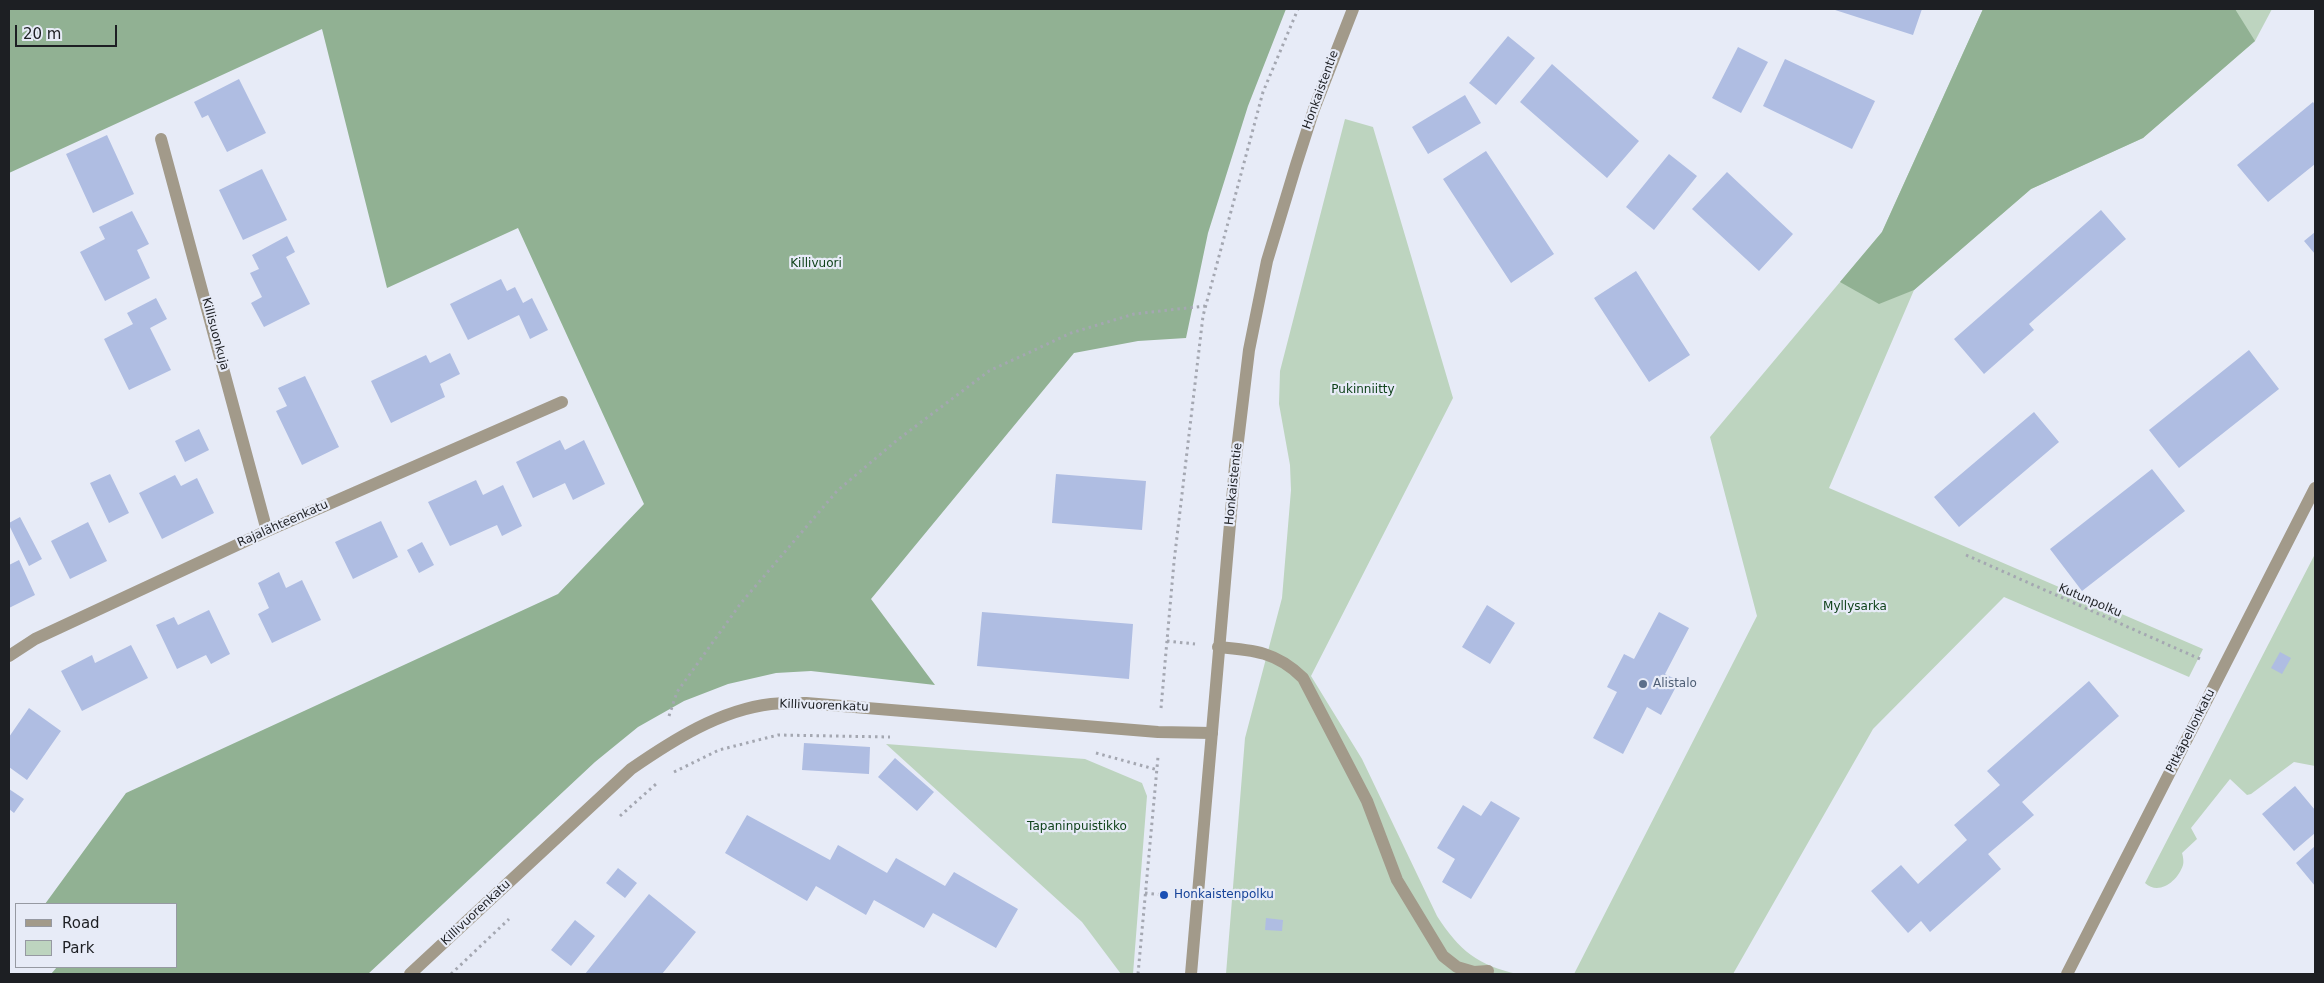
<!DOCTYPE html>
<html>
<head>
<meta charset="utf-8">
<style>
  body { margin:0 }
  #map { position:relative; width:2324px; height:983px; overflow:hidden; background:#e7ebf7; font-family:"DejaVu Sans",sans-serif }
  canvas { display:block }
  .frame { position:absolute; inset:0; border:10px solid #1d1f23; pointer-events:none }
  .legend { position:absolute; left:15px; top:903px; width:162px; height:65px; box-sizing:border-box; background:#e7ebf7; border:1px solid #9699a2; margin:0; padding:6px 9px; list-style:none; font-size:15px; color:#1d1f23 }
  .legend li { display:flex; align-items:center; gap:10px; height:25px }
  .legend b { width:25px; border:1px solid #9699a2 }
  .scale { position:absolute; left:15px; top:25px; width:102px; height:22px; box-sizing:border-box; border:2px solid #1d1f23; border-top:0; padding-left:6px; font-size:15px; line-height:18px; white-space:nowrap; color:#1d1f23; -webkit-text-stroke:4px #e7ebf7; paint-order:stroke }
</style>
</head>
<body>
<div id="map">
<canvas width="2324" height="983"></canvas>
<div class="frame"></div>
<ul class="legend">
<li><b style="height:6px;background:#a29a8a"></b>Road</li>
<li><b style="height:14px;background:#bdd4bf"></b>Park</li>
</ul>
<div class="scale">20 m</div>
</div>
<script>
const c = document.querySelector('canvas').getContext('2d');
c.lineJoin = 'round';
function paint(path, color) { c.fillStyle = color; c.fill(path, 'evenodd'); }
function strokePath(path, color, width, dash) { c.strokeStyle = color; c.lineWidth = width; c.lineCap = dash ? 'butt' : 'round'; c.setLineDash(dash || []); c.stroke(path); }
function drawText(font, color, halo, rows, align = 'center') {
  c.font = font + ' "DejaVu Sans",sans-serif'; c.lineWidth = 4.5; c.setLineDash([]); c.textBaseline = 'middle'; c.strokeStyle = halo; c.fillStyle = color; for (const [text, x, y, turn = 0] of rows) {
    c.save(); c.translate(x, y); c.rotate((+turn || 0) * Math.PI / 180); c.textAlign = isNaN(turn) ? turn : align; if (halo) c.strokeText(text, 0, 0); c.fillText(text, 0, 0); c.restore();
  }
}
paint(new Path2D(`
  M 1983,9 L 2272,9 L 2255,41 L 2143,138 L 2031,189 L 1914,290 L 1829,488 L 2203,649 L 2189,677 L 2004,597 L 1873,729 L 1733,974 L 1574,974 L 1757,616 L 1710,437 L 1882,232 Z
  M 1345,119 L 1373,127 L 1453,398 L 1311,676 L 1362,759 L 1437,916 C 1459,950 1478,966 1518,974 L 1226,974 L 1245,738 L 1282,598 L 1291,490 L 1290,465 L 1279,404 L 1280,371 Z
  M 2315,554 L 2315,766 L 2294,762 L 2251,794 L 2247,795 L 2230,779 L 2191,828 L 2197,839 L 2182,853 C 2183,856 2184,862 2183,865 C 2178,881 2159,896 2145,883 Z
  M 886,744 L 1085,759 L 1142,783 L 1147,796 L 1133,974 L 1121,974 L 1082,922 Z`), '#bdd4bf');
paint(new Path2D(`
  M 9,9 L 1286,9 L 1248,106 L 1208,233 L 1186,338 L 1138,341 L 1074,353 L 871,599 L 935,685 L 811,671 L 776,673 L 728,684 L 684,701 L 638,727 L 595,762 L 368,974 L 51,974 L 57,967 L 176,967 L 176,904 L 45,904 L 126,793 L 558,594 L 644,504 L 518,228 L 387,288 L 322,29 L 9,173 Z
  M 1983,9 L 2235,9 L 2255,41 L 2143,138 L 2031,189 L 1914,290 L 1879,304 L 1840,282 L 1882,232 Z`), '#91b193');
paint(new Path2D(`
  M 1832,9 L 1922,9 L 1913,35 Z
  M 1508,36 L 1535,58 L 1496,105 L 1469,83 Z
  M 1738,47 L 1768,62 L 1741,113 L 1712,98 Z
  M 1785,59 L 1875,101 L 1852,149 L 1763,106 Z
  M 1552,64 L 1639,141 L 1607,178 L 1520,102 Z
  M 239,79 L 266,133 L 227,152 L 208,115 L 202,118 L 194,102 Z
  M 1465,95 L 1481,123 L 1428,154 L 1412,127 Z
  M 2313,102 L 2315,105 L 2315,164 L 2268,202 L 2237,165 Z
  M 107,135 L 134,194 L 93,213 L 66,154 Z
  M 1486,151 L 1554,254 L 1511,283 L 1443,179 Z
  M 1669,154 L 1697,176 L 1654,230 L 1626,207 Z
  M 262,169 L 287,220 L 243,240 L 219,190 Z
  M 1727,172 L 1793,234 L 1759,271 L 1692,209 Z
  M 2101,210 L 2126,239 L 2029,324 L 2034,330 L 1984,374 L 1954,339 Z
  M 132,211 L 149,244 L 137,250 L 150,278 L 105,301 L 80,252 L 105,239 L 99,227 Z
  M 2315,232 L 2315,254 L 2304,241 Z
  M 287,236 L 295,252 L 286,257 L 310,304 L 264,327 L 251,303 L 262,297 L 250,273 L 259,269 L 252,255 Z
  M 1636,271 L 1690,355 L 1649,382 L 1594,298 Z
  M 501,279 L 507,291 L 515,287 L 523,303 L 532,298 L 548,330 L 530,339 L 519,315 L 468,340 L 450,304 Z
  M 156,298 L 167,319 L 150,328 L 171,370 L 129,390 L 104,339 L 133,324 L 127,313 Z
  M 2249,350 L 2279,389 L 2179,468 L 2149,430 Z
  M 450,353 L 460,374 L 440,384 L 445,397 L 391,423 L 371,381 L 426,355 L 430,363 Z
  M 305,376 L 339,447 L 302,465 L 276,411 L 287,406 L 278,388 Z
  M 2034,412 L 2059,442 L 1959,527 L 1934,497 Z
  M 199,429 L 209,450 L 185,462 L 175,441 Z
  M 560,440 L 565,450 L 584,440 L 605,484 L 573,500 L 565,483 L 533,498 L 516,462 Z
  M 2152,469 L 2185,511 L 2082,591 L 2050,549 Z
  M 110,474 L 129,513 L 109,523 L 90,483 Z
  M 1056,474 L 1146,481 L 1142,530 L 1052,523 Z
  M 175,475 L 181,486 L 197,478 L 214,513 L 162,539 L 139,493 Z
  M 476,480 L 483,495 L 503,485 L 522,526 L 502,536 L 497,525 L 450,546 L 428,502 Z
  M 20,517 L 42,559 L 29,566 L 9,525 L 9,523 Z
  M 381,521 L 398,557 L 353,579 L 335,542 Z
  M 88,522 L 107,561 L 70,579 L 51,541 Z
  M 422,542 L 434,565 L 419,573 L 407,550 Z
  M 19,560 L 35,595 L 9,608 L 9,565 Z
  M 279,572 L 286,588 L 302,580 L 321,620 L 272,643 L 258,614 L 269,608 L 258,583 Z
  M 1487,605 L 1515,623 L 1490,664 L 1462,647 Z
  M 209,610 L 230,654 L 211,664 L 206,655 L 177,669 L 156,625 L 174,617 L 178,625 Z
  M 982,612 L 1133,624 L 1129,679 L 977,666 Z
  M 1659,612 L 1689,628 L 1665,674 L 1679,681 L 1661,715 L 1647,707 L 1623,754 L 1593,738 L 1617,692 L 1607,687 L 1624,654 L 1634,659 Z
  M 131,645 L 148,678 L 82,711 L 61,671 L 92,655 L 95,663 Z
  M 2280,652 L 2291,658 L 2282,674 L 2271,668 Z
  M 2089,681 L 2119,716 L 2022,802 L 2034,815 L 1988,854 L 2001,869 L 1930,932 L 1921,921 L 1908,933 L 1871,891 L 1901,865 L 1918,884 L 1967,840 L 1954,825 L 2000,785 L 1987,771 Z
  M 29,708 L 61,731 L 27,780 L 9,767 L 9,737 Z
  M 804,743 L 870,747 L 869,774 L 802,770 Z
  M 895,758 L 934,792 L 917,811 L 878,777 Z
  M 2295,786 L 2315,810 L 2315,833 L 2294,851 L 2262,814 Z
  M 9,789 L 24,799 L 14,813 L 9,809 Z
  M 1491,801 L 1520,818 L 1471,899 L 1442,882 L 1455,859 L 1437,848 L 1463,805 L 1481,816 Z
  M 747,815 L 830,860 L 838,845 L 887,873 L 896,858 L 945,886 L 954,872 L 1018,909 L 996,948 L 933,913 L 924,928 L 874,900 L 866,915 L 816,886 L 807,901 L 725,853 Z
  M 2315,846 L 2315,886 L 2296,863 Z
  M 618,868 L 637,883 L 625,898 L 606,883 Z
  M 649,894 L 696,932 L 662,974 L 585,974 Z
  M 1266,918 L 1283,920 L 1282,931 L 1265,930 Z
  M 575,920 L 595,936 L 571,966 L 551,950 Z`), '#afbde2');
strokePath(new Path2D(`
  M 1966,555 L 2200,659
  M 1167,641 L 1195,644
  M 1161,708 L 1174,562 L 1203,316 L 1263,92 L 1298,9
  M 669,716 L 677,692 L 741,603 L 837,491 L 896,441 L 989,371 L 1071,333 L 1134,314 L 1205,306
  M 1096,753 L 1158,770
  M 674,772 L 719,750 L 778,735 L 890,737
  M 620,816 L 656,784
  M 1145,893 L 1164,895
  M 451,974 L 509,919
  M 1138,974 L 1158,757`), '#a4a7b1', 3, [2.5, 4]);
strokePath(new Path2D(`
  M 1218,647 C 1254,650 1277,652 1303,678 L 1367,801 L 1397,880 L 1443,956 L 1457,967 L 1474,972 L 1488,971`), '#a29a8a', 12);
strokePath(new Path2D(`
  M 161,139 L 267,531
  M 9,656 L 35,639 L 267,531 L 562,402
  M 410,974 L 631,769 C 673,740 720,710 771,704 C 783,703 795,703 806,703 L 1158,732 L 1212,733
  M 2067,974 L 2315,488`), '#a29a8a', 12);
strokePath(new Path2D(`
  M 1191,974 L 1235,466 L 1249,350 L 1267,261 L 1296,165 L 1314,109 L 1353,9`), '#a29a8a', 12);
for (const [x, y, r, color] of [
  [1643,684,5,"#5c6f8a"],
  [1164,895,5,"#1a4fb4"]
]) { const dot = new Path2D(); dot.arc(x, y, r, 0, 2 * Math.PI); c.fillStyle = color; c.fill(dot); strokePath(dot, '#e7ebf7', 2); }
drawText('12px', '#1d1f23', '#e7ebf7', [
  ["Honkaistentie",1321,90,-70],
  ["Killisuonkuja",215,334,75],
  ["Honkaistentie",1234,484,-84],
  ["Rajalähteenkatu",283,524,-24],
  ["Kutunpolku",2090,601,23],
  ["Killivuorenkatu",824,706,2],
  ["Pitkäpellonkatu",2191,731,-63],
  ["Killivuorenkatu",476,913,-43]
]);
drawText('12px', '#0f421a', '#e7ebf7', [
  ["Killivuori",816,264],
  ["Pukinniitty",1363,390],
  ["Myllysarka",1855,607],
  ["Tapaninpuistikko",1077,827]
]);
drawText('12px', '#4e5e75', '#e7ebf7', [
  ["Alistalo",1653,684]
], 'left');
drawText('12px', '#164399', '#e7ebf7', [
  ["Honkaistenpolku",1174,895]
], 'left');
</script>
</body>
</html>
